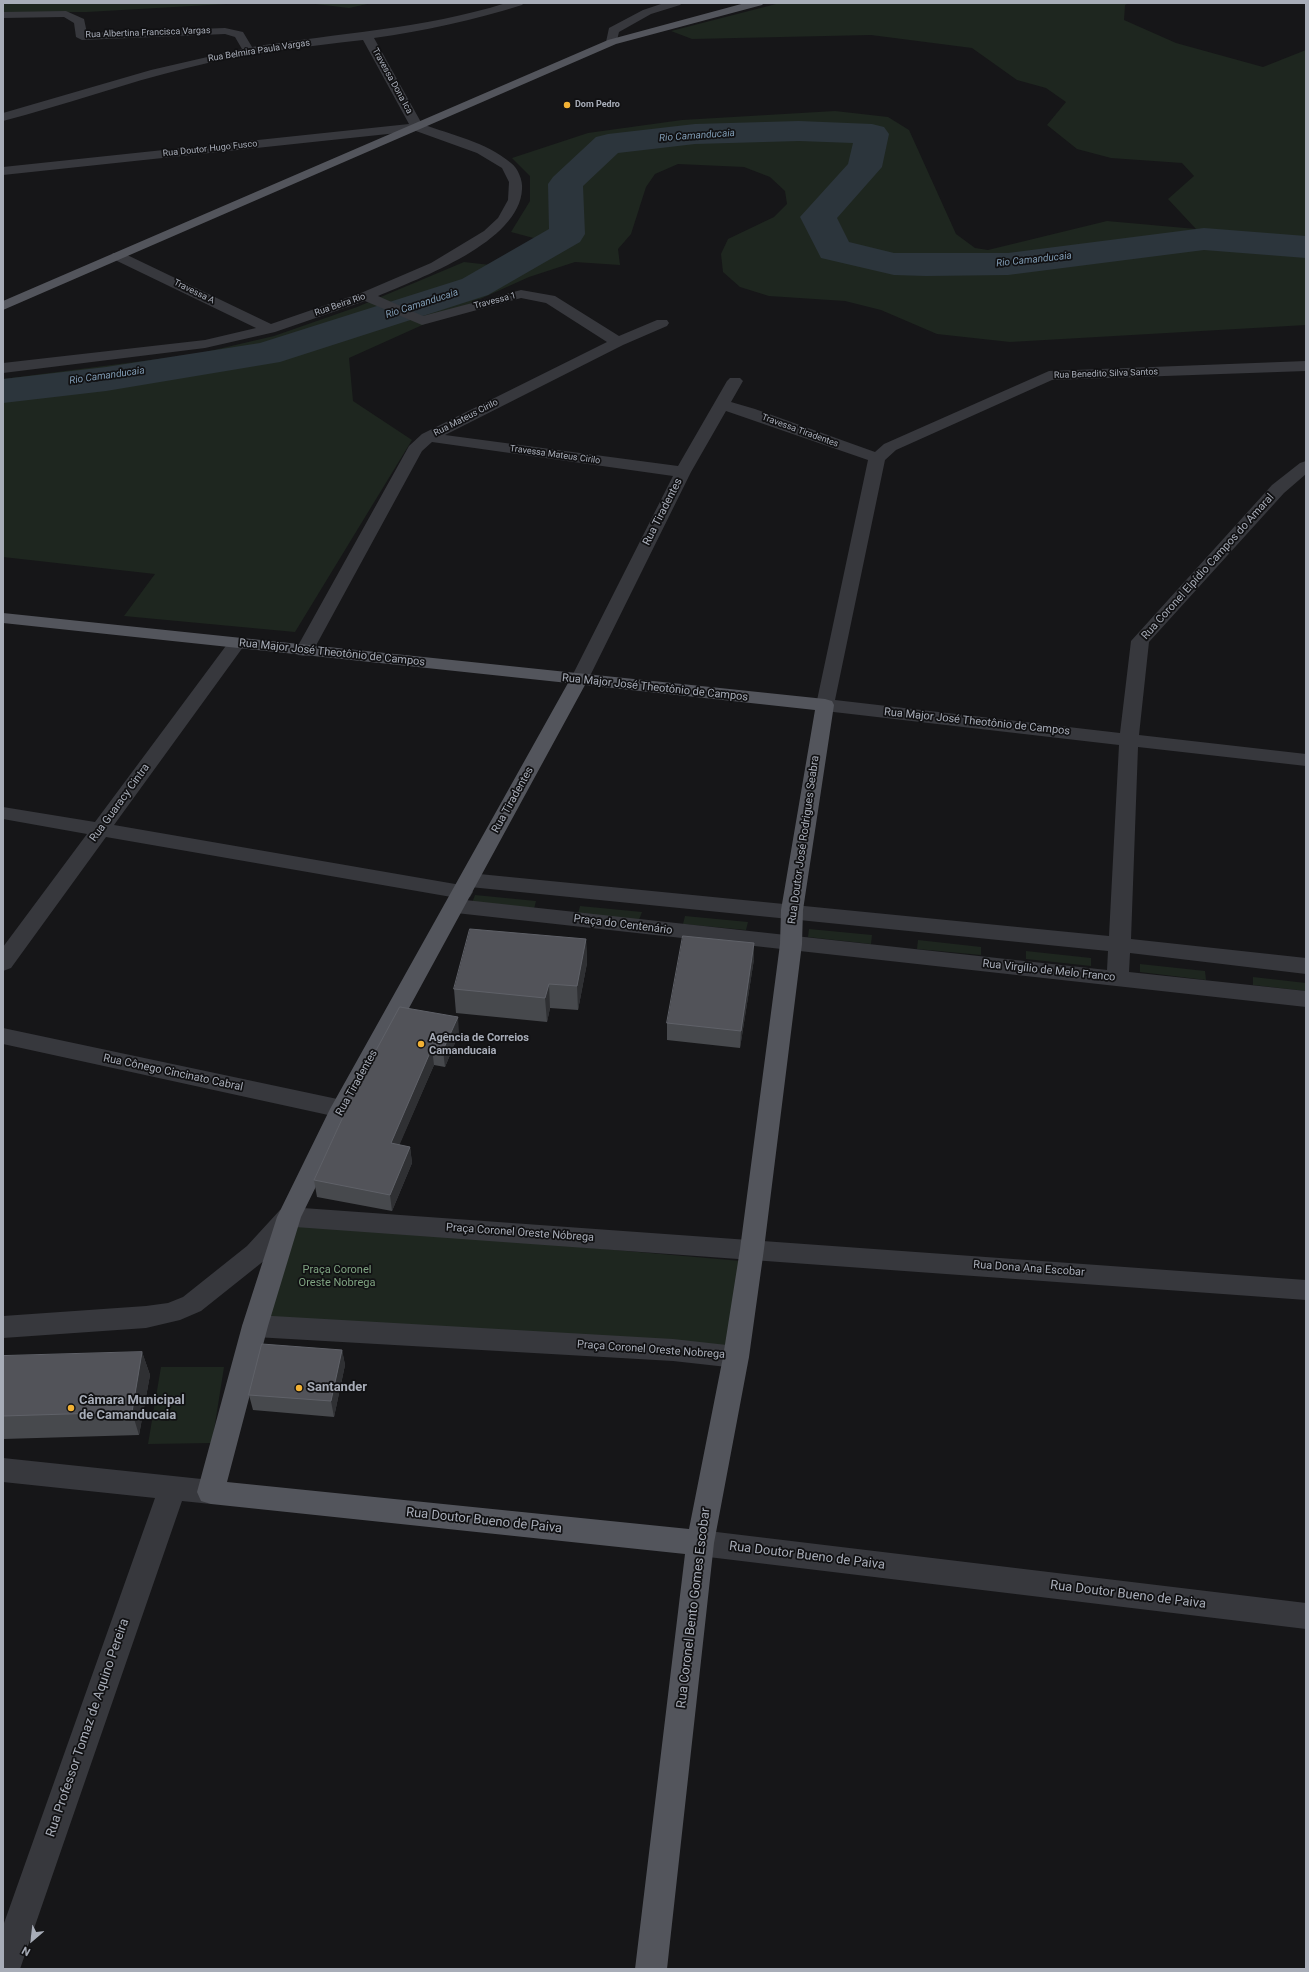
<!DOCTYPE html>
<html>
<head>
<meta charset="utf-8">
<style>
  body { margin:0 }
  #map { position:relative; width:1309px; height:1972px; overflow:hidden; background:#161618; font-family:Roboto,sans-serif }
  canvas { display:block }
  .frame { position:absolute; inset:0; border:4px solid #a8adb8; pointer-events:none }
  .north { position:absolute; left:12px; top:1920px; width:40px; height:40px; -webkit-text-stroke:3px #111113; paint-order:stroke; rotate:208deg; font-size:11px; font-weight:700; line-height:16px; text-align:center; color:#a8adb8 }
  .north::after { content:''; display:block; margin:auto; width:14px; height:18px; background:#a8adb8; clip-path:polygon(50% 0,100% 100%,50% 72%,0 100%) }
</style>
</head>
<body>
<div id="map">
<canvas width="1309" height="1972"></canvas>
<div class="frame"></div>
<div class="north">N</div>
</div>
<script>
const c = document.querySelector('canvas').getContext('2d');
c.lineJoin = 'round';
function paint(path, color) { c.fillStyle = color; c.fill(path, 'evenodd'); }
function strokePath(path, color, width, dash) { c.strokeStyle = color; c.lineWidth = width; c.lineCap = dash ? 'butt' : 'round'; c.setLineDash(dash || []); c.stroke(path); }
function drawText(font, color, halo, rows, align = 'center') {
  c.font = font + ' Roboto,sans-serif'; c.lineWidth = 3.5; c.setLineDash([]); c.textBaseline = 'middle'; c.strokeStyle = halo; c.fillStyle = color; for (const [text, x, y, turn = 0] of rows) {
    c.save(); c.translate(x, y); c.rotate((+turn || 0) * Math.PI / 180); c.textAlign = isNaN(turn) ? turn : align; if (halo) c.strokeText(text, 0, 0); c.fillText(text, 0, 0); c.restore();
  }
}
paint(new Path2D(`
  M 3,3 L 244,3 L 87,12 L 3,12 Z
  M 307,3 L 372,3 L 349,8 Z
  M 780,3 L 1129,3 L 1125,5 L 1124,20 L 1176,43 L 1263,67 L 1306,50 L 1306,325 L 1010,342 L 937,334 L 881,310 L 845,301 L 769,296 L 740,287 L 723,272 L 721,254 L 728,239 L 774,217 L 787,204 L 785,191 L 770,177 L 744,167 L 678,164 L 655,174 L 646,187 L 631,234 L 618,249 L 620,265 L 575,262 L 529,277 L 349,358 L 353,401 L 412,440 L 295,632 L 124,616 L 155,574 L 3,557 L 3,379 L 197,354 L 274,336 L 357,307 L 464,262 L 499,266 L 541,240 L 511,232 L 530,201 L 530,176 L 512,158 L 588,133 L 682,120 L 835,111 L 888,117 L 909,130 L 956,234 L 975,248 L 988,250 L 1107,221 L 1196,229 L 1168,199 L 1194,176 L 1182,163 L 1111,158 L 1077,149 L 1047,125 L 1066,102 L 1046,88 L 1017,80 L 972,48 L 871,35 L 692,39 L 671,31 Z
  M 475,895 L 536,901 L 534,909 L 472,903 Z
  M 580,906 L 642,912 L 639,920 L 578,914 Z
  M 685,916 L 748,922 L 746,930 L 683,924 Z
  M 809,929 L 872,935 L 871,944 L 808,937 Z
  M 918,940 L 981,947 L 981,955 L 917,949 Z
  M 1026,951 L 1091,958 L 1091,966 L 1026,959 Z
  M 1140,964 L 1205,971 L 1206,980 L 1140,972 Z
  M 1253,977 L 1306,983 L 1306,991 L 1253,985 Z
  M 294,1222 L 741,1261 L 730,1350 L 264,1322 Z
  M 161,1367 L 224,1367 L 212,1443 L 148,1444 Z`), '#1e261f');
paint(new Path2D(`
  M 799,121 L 872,124 L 884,127 L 889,134 L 882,167 L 837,218 L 849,242 L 894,253 L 1008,253 L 1204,228 L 1306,236 L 1306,258 L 1204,250 L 1008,275 L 926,276 L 894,275 L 821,258 L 800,217 L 848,164 L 853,143 L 799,141 L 695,144 L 618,153 L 583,186 L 585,234 L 580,242 L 488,295 L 280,362 L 106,391 L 3,403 L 3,379 L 106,367 L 260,343 L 462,279 L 549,229 L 548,184 L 553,177 L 596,137 L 608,134 L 695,124 Z`), '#2c353c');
paint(new Path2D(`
  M 506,3 L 524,3 L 522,5 C 474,20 424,31 374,38 L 422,124 C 452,135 486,142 511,163 C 518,168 523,181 522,189 C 520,242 420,278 378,296 L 423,316 L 521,290 L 555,296 L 619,336 L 657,320 L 667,320 L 669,323 L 667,326 L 623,345 L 445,435 L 678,466 L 727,381 L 730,378 L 740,378 L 743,381 L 731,402 L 755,409 L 875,452 L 884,444 L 1049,371 L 1306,361 L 1306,371 L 1052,380 L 896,450 L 885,460 L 835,700 L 1120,733 L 1131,641 L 1272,485 L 1300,463 L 1306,461 L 1306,474 L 1284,493 L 1149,642 L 1139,735 L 1306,754 L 1306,766 L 1138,747 L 1131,939 L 1306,958 L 1306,974 L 1130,953 L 1129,972 L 1306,991 L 1306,1007 L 456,913 L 449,911 L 445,906 L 449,901 L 456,899 L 1107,970 L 1108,951 L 470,887 L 473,892 L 470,897 L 463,899 L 106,837 L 11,968 L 3,971 L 3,947 L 87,834 L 3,819 L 3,807 L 95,822 L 231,639 L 237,638 L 243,639 L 246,643 L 114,825 L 461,885 L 459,880 L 462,875 L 469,873 L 1109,936 L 1119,745 L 825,711 L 818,709 L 816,705 L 868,460 L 726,411 L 691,472 L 588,680 L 586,684 L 579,686 L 572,684 L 570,680 L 673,476 L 432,442 L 422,451 L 313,651 L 310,655 L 304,656 L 298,655 L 295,651 L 409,446 L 422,434 L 607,342 L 546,303 L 521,298 L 422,325 L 365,301 L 275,332 L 205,348 L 3,373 L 3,363 L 205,340 L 256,328 L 113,259 L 111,256 L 113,253 L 123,253 L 271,324 L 361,293 L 431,263 L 484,231 L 498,218 L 508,200 L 509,182 L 502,168 L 477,153 L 416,131 L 3,175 L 3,167 L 409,124 L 363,40 C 304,47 245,53 187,68 C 125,83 65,105 3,121 L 3,113 L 151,70 L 242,49 L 235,37 L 225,34 L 82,40 L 76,37 L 74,23 L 64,17 L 3,18 L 3,12 L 66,11 L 84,19 L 87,33 L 225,28 L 243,32 L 252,47 C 338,33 423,29 506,3 Z
  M 664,3 L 682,3 L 680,5 L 651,14 L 619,32 L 616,44 L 608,44 L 606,42 L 609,28 L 643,10 Z
  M 3,1028 L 342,1100 L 350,1103 L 354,1109 L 350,1115 L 342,1118 L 3,1044 Z
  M 289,1207 L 1306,1280 L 1306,1300 L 295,1227 L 265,1260 L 201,1311 L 180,1320 L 146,1328 L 3,1338 L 3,1316 L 146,1306 L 168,1303 L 183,1297 L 247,1246 L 280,1210 Z
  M 255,1315 L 673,1339 L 736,1346 L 745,1349 L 749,1357 L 745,1365 L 736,1368 L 673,1361 L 255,1337 L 246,1334 L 242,1326 L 246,1318 Z
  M 3,1458 L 211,1480 L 221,1483 L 225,1492 L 221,1501 L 211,1504 L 182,1501 L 20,1969 L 3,1969 L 3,1926 L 155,1498 L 3,1482 Z
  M 700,1530 L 1306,1603 L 1306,1629 L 700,1556 L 690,1552 L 686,1543 L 690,1534 Z`), '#37383d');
paint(new Path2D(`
  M 745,3 L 764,3 L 762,5 L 616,44 L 3,310 L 3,301 L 608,40 Z
  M 3,613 L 825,699 L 832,701 L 834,705 L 803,910 L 802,944 L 764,1249 L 749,1357 L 714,1543 L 667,1969 L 635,1969 L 685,1554 L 211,1504 L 201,1501 L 197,1492 L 242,1326 L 277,1217 L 330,1109 L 568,683 L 3,623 ZM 585,685 L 815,710 L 781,910 L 780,944 L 740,1249 L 723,1357 L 689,1529 L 227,1482 L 268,1326 L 301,1217 L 354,1109 Z`), '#53555c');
paint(new Path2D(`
  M 586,939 L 587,963 L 578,1010 L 550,1008 L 547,1022 L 456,1013 L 454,989 Z
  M 754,959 L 740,1048 L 667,1040 L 667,1023 Z
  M 459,1033 L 445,1067 L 434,1065 L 399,1145 L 410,1147 L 412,1163 L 392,1211 L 317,1197 L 314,1180 L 360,1080 Z
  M 342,1350 L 345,1365 L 334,1417 L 253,1410 L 249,1395 Z
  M 142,1352 L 150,1375 L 139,1435 L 3,1439 L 3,1356 Z`), '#47494d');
paint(new Path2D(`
  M 586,939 L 587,963 L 578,1010 L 577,986 Z
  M 754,943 L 754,959 L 740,1048 L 741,1031 Z
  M 549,984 L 550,1008 L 547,1022 L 545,998 Z
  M 458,1017 L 459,1033 L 445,1067 L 443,1050 Z
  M 432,1048 L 434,1065 L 393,1160 L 391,1143 Z
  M 410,1147 L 412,1163 L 392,1211 L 390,1195 Z
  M 342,1350 L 345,1365 L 334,1417 L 331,1401 Z
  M 142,1352 L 150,1375 L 139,1435 L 132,1412 Z`), '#2f3033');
const building = new Path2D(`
  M 470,929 L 586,939 L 577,986 L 549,984 L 545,998 L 454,989 Z
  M 683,936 L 754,943 L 741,1031 L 667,1023 Z
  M 400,1007 L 458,1017 L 443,1050 L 432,1048 L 391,1143 L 410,1147 L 390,1195 L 314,1180 L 360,1080 Z
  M 262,1344 L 342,1350 L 331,1401 L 249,1395 Z
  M 142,1352 L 132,1412 L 3,1416 L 3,1356 Z`);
paint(building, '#525359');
strokePath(building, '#5f6168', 1);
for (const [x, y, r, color] of [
  [567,105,4,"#f2b134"],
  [421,1044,4,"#f2b134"],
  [299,1388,4,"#f2b134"],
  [71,1408,4,"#f2b134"]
]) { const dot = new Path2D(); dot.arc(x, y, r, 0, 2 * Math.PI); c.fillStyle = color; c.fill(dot); strokePath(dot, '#111113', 1.5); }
drawText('9px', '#a8adb8', '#111113', [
  ["Rua Albertina Francisca Vargas",148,33,-2],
  ["Rua Belmira Paula Vargas",259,51,-9],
  ["Travessa Dona Ica",392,81,61],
  ["Rua Doutor Hugo Fusco",210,149,-6],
  ["Travessa A",194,292,26],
  ["Travessa 1",495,301,-15],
  ["Rua Beira Rio",340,305,-19],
  ["Rua Benedito Silva Santos",1106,374,-2],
  ["Rua Mateus Cirilo",466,418,-27],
  ["Travessa Tiradentes",800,431,20],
  ["Travessa Mateus Cirilo",555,455,8]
]);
drawText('bold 9px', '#a8adb8', '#111113', [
  ["Dom Pedro",575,105]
], 'left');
drawText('italic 10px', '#7f9bb3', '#111113', [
  ["Rio Camanducaia",697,136,-4],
  ["Rio Camanducaia",1034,260,-6],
  ["Rio Camanducaia",422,304,-18],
  ["Rio Camanducaia",107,376,-8]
]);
drawText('11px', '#a8adb8', '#111113', [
  ["Rua Tiradentes",663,512,-63],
  ["Rua Coronel Elpídio Campos do Amaral",1208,567,-48],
  ["Rua Major José Theotônio de Campos",332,653,6],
  ["Rua Major José Theotônio de Campos",655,688,6],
  ["Rua Major José Theotônio de Campos",977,722,6],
  ["Rua Tiradentes",513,800,-61],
  ["Rua Guaracy Cintra",120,803,-54],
  ["Rua Doutor José Rodrigues Seabra",804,840,-82],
  ["Praça do Centenário",623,925,7],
  ["Rua Virgílio de Melo Franco",1049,971,6],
  ["Rua Cônego Cincinato Cabral",173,1073,12],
  ["Rua Tiradentes",357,1083,-61],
  ["Praça Coronel Oreste Nóbrega",520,1233,4],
  ["Rua Dona Ana Escobar",1029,1269,4],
  ["Praça Coronel Oreste Nobrega",651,1350,4]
]);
drawText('bold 11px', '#a8adb8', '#111113', [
  ["Agência de Correios",429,1038],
  ["Camanducaia",429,1051]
], 'left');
drawText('11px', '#7fa381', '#111113', [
  ["Praça Coronel",337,1270],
  ["Oreste Nobrega",337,1283]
]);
drawText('bold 13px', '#a8adb8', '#111113', [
  ["Santander",307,1388],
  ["Câmara Municipal",79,1401],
  ["de Camanducaia",79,1416]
], 'left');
drawText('13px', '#a8adb8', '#111113', [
  ["Rua Doutor Bueno de Paiva",484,1521,6],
  ["Rua Doutor Bueno de Paiva",807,1556,7],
  ["Rua Doutor Bueno de Paiva",1128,1595,7],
  ["Rua Coronel Bento Gomes Escobar",694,1608,-83],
  ["Rua Professor Tomaz de Aquino Pereira",88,1728,-71]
]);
</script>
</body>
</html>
